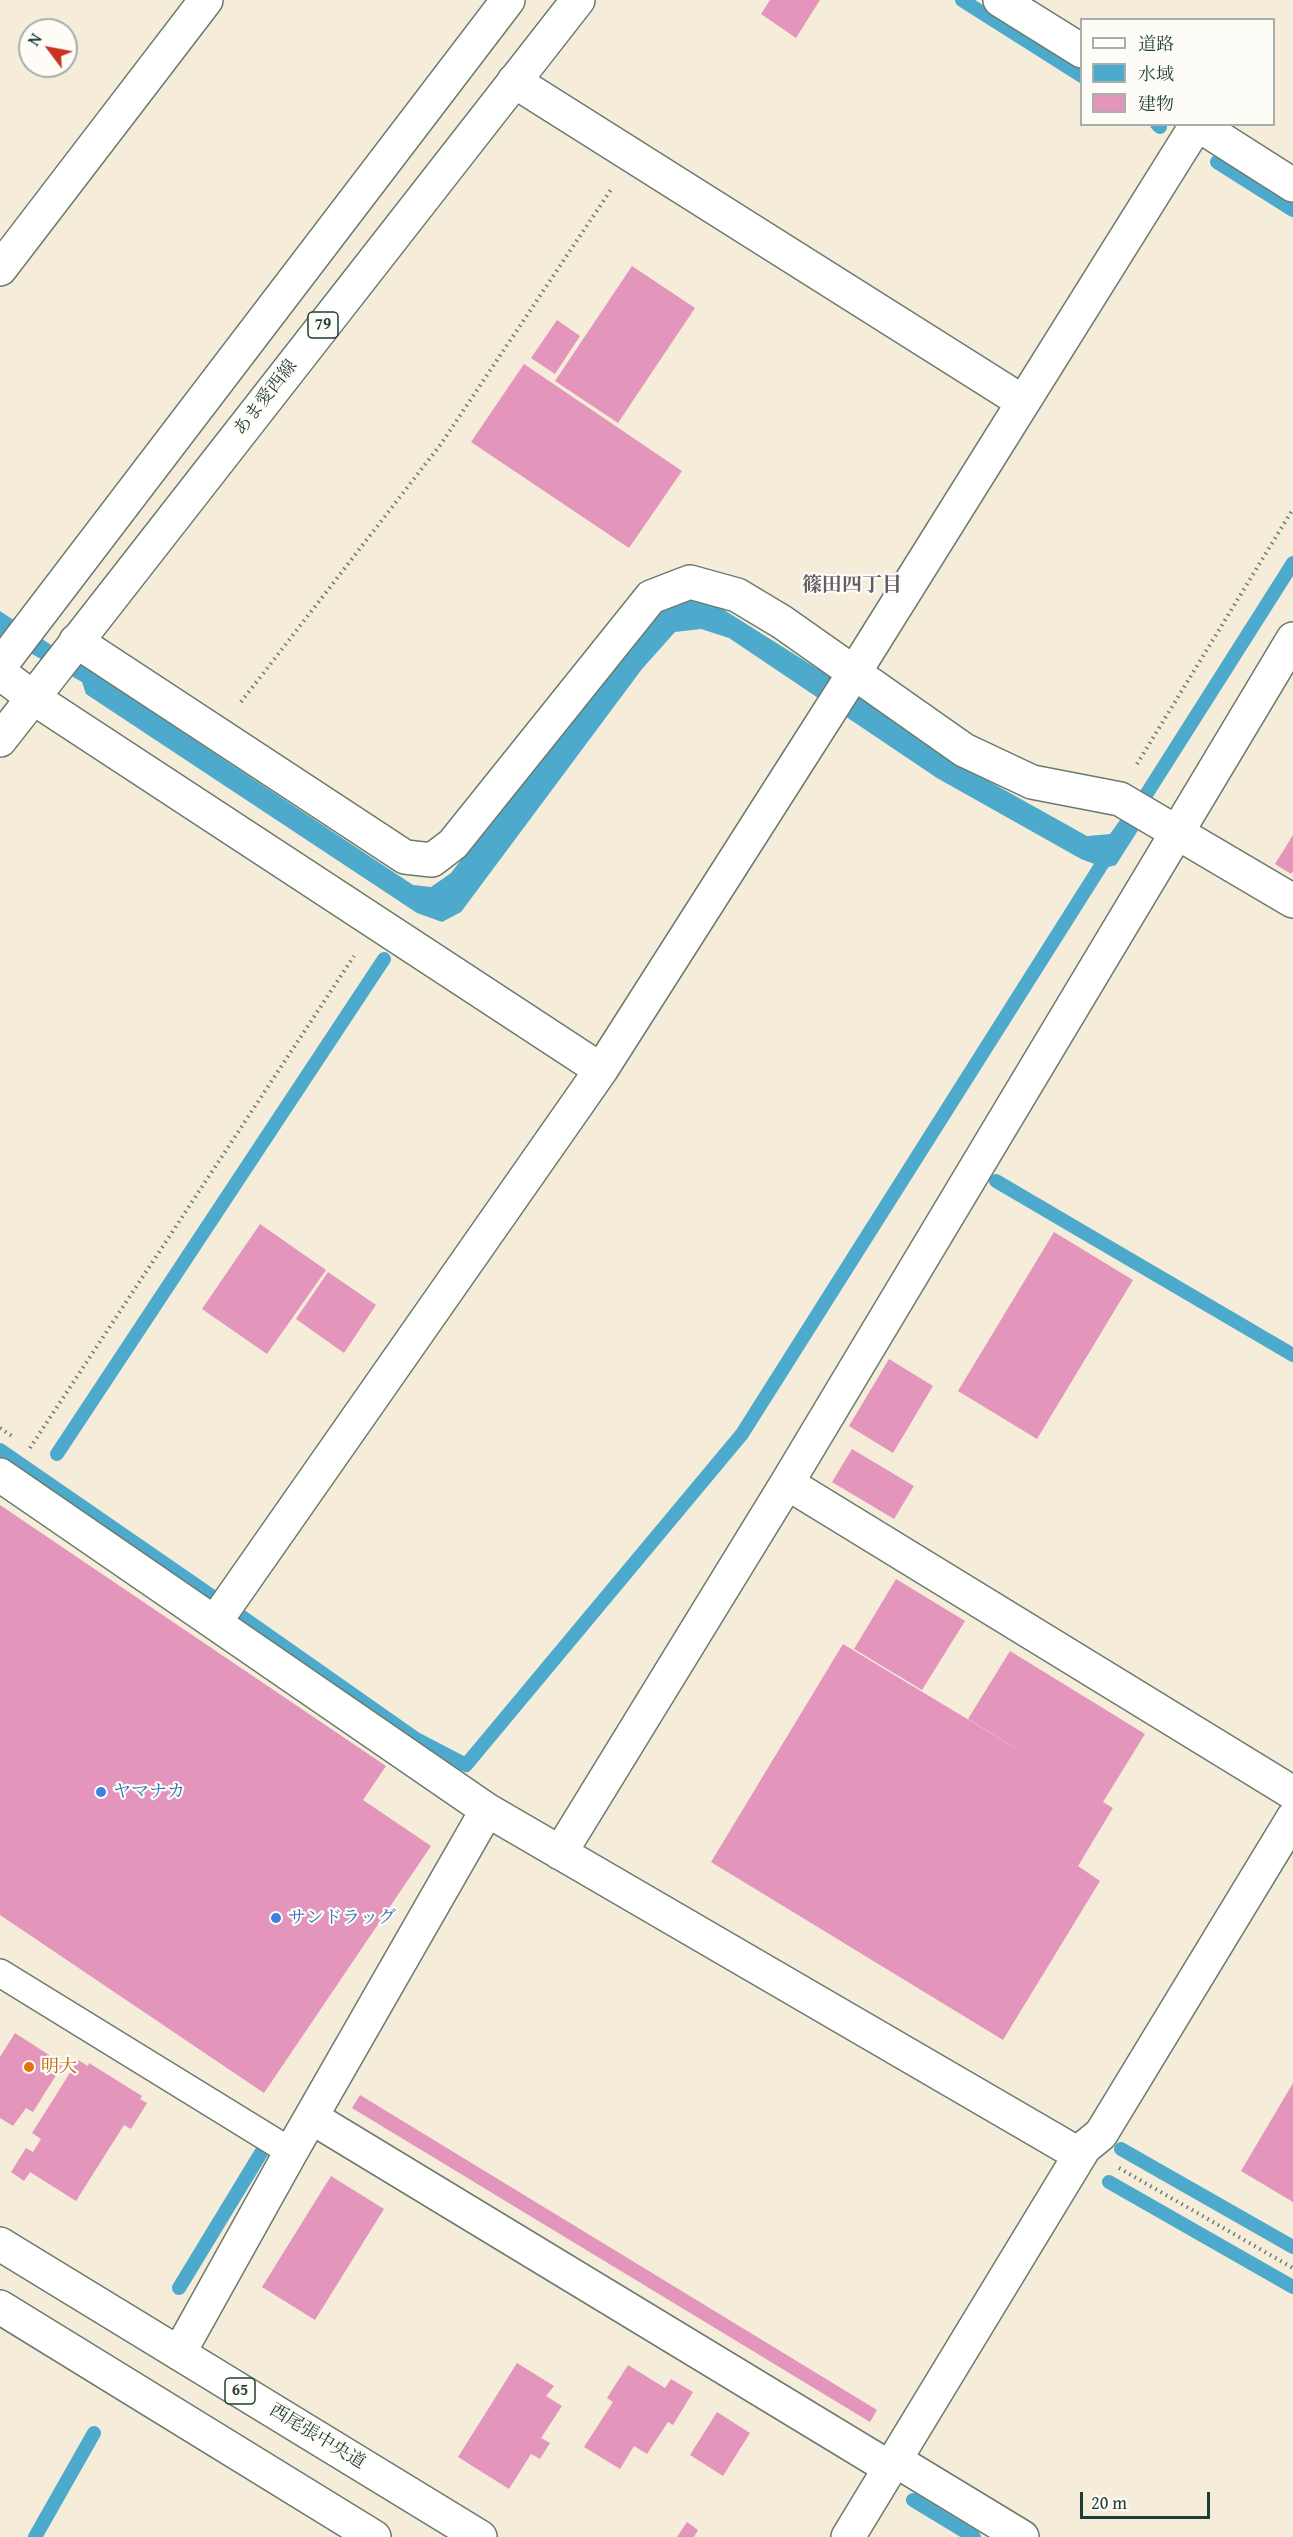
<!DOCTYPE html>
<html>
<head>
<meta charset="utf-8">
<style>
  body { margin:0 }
  #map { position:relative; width:1293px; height:2537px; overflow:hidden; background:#f5edd9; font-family:"Gentium Book Plus","Noto Serif JP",serif }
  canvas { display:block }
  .legend { position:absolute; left:1080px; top:18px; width:195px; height:108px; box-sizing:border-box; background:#fdfcf7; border:2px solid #a4b0a9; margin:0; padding:8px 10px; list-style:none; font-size:18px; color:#1f3d34 }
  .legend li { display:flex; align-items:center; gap:12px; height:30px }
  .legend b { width:30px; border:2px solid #a4b0a9 }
  .north { position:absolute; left:18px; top:18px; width:60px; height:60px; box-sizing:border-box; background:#fdfcf7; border:2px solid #a4b0a9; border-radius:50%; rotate:302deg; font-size:16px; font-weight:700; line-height:24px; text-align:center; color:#1f3d34 }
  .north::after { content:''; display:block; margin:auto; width:21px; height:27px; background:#c8321e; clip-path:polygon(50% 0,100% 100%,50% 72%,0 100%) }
  .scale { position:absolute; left:1080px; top:2492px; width:130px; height:27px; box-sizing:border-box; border:3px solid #1f3d34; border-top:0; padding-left:8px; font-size:18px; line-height:21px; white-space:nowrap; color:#1f3d34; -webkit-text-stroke:4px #fdfcf7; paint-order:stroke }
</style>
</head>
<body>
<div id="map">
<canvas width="1293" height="2537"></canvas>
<ul class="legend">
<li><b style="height:8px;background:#fff"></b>道路</li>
<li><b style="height:16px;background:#4eaacc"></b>水域</li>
<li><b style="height:16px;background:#e495bb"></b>建物</li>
</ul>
<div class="north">N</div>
<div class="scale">20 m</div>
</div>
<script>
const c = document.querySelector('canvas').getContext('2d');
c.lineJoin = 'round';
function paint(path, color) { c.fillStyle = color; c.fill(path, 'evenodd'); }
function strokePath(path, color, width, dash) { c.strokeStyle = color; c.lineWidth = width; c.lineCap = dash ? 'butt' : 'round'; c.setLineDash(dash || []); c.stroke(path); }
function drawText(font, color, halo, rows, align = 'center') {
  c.font = font + ' "Gentium Book Plus","Noto Serif JP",serif'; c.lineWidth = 4.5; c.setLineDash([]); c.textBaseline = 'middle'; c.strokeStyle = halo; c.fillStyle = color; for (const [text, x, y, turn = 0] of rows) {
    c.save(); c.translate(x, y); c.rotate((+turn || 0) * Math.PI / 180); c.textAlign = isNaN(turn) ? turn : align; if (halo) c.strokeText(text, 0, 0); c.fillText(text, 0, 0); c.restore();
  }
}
paint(new Path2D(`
  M 694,600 L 721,608 L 859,695 L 958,764 L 1087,836 L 1110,834 L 1125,813 L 1142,824 L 1116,865 L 1105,868 L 1081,859 L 937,778 L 729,638 L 701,629 L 675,632 L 642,669 L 461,912 L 442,922 L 417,913 L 86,694 L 82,682 L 0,636 L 0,611 L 413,885 L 431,887 L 451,873 L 641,624 L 664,604 Z`), '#4eaacc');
strokePath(new Path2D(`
  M 962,0 L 1082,76
  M 1157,124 L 1160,127
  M 1217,162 L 1293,210
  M 1137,809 L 1293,563
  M 996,1181 L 1293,1355
  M 0,1450 L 216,1599
  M 57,1454 L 384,959
  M 235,1612 L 416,1739 L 466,1765 L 742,1434 L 1109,853
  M 1121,2149 L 1293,2247
  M 1109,2182 L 1293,2287
  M 179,2288 L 261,2153
  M 913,2500 L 974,2537
  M 35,2537 L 94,2433`), '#4eaacc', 14);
paint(new Path2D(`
  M 770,0 L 820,0 L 796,38 L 761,14 Z
  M 632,266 L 695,308 L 618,423 L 555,381 Z
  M 557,320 L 580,336 L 555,374 L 531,358 Z
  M 524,364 L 682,471 L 629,548 L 471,442 Z
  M 1293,835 L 1293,871 L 1291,874 L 1275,864 Z
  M 260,1224 L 326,1270 L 267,1354 L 202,1309 Z
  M 1054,1232 L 1133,1280 L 1037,1439 L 958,1391 Z
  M 328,1272 L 376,1305 L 344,1353 L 296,1319 Z
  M 889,1359 L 933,1386 L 893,1453 L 849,1426 Z
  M 852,1449 L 914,1486 L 894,1519 L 832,1482 Z
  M 0,1505 L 386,1766 L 363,1800 L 431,1846 L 264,2093 L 0,1915 Z
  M 896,1579 L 965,1621 L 922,1690 L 854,1649 Z
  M 843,1644 L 1040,1763 L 968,1719 L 1010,1651 L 1145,1734 L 1103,1802 L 1113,1808 L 1078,1866 L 1100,1881 L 1003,2040 L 711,1862 Z
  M 15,2033 L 63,2064 L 33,2112 L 26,2108 L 13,2126 L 0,2118 L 0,2057 Z
  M 78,2060 L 88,2066 L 89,2063 L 142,2096 L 140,2099 L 147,2103 L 131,2129 L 124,2125 L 76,2201 L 30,2172 L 24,2181 L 11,2172 L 26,2148 L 33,2152 L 41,2139 L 32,2133 Z
  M 1293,2083 L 1293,2202 L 1241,2171 Z
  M 360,2095 L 877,2410 L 870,2422 L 352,2108 Z
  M 331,2176 L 384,2209 L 315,2320 L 262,2287 Z
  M 517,2363 L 554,2386 L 546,2396 L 562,2406 L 541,2438 L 550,2443 L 540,2459 L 531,2454 L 509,2489 L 458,2457 Z
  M 628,2365 L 665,2388 L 671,2379 L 693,2392 L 673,2425 L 668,2422 L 647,2454 L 634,2446 L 620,2469 L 584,2447 L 613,2402 L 607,2398 Z
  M 717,2412 L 750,2433 L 723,2476 L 690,2455 Z
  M 687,2522 L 698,2530 L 694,2537 L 677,2537 Z`), '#e495bb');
const lane = new Path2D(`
  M 0,1973 L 291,2152`);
const street = new Path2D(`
  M 1000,0 L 1082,51
  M 514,81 L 1023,402
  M 1197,124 L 1293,185
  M 0,269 L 206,0
  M 76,641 L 405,857 L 432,860 L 453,844 L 651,597 L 690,582 L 737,595 L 782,622 L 964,750 L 1032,782 L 1120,799 L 1293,901
  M 0,673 L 32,697 L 601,1070 L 854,673 L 1197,124
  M 0,1475 L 487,1810 L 1080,2155
  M 787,1483 L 1293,1793
  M 215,1622 L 601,1070
  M 560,1853 L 787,1483 L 1293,639
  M 311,2117 L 890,2468
  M 179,2353 L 291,2152 L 487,1810
  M 895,2460 L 1022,2537
  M 848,2537 L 1080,2155 L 1084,2148 L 1101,2134 L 1293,1818`);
const primary = new Path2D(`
  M 0,666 L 508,0
  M 0,740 L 578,0
  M 0,2244 L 480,2537
  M 0,2307 L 374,2537`);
strokePath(lane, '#6a7b6e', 30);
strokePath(street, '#6a7b6e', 36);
strokePath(primary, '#6a7b6e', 36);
strokePath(new Path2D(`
  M 241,702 L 441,444 L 612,188
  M 1137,764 L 1293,509
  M 0,1428 L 12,1436
  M 30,1448 L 354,956
  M 1119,2168 L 1293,2268`), '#6a7b6e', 4, [1.5, 4.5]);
strokePath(lane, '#fff', 27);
strokePath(street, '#fff', 33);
strokePath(primary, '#fff', 33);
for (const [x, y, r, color] of [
  [101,1792,6,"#3f7fe0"],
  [276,1918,6,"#3f7fe0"],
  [29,2067,6,"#e8710a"]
]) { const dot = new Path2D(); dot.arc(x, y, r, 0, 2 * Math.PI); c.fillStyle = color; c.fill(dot); strokePath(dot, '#fdfcf7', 2); }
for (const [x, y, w] of [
  [323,325,30],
  [240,2391,30]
]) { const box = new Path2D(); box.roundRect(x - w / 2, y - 13, w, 26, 4.5); c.fillStyle = '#fdfcf7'; c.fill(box); strokePath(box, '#1f3d34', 1.5); }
drawText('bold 16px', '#1f3d34', null, [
  ["79",323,325],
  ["65",240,2391]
]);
drawText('18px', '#1f3d34', '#fdfcf7', [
  ["あま愛西線",266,398,-52],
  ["西尾張中央道",317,2437,31]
]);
drawText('18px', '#366cbe', '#fdfcf7', [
  ["ヤマナカ",113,1792],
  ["サンドラッグ",288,1918]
], 'left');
drawText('18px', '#c56008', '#fdfcf7', [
  ["明大",41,2067]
], 'left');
drawText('bold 20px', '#645c63', '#fdfcf7', [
  ["篠田四丁目",852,586]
]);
</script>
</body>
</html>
